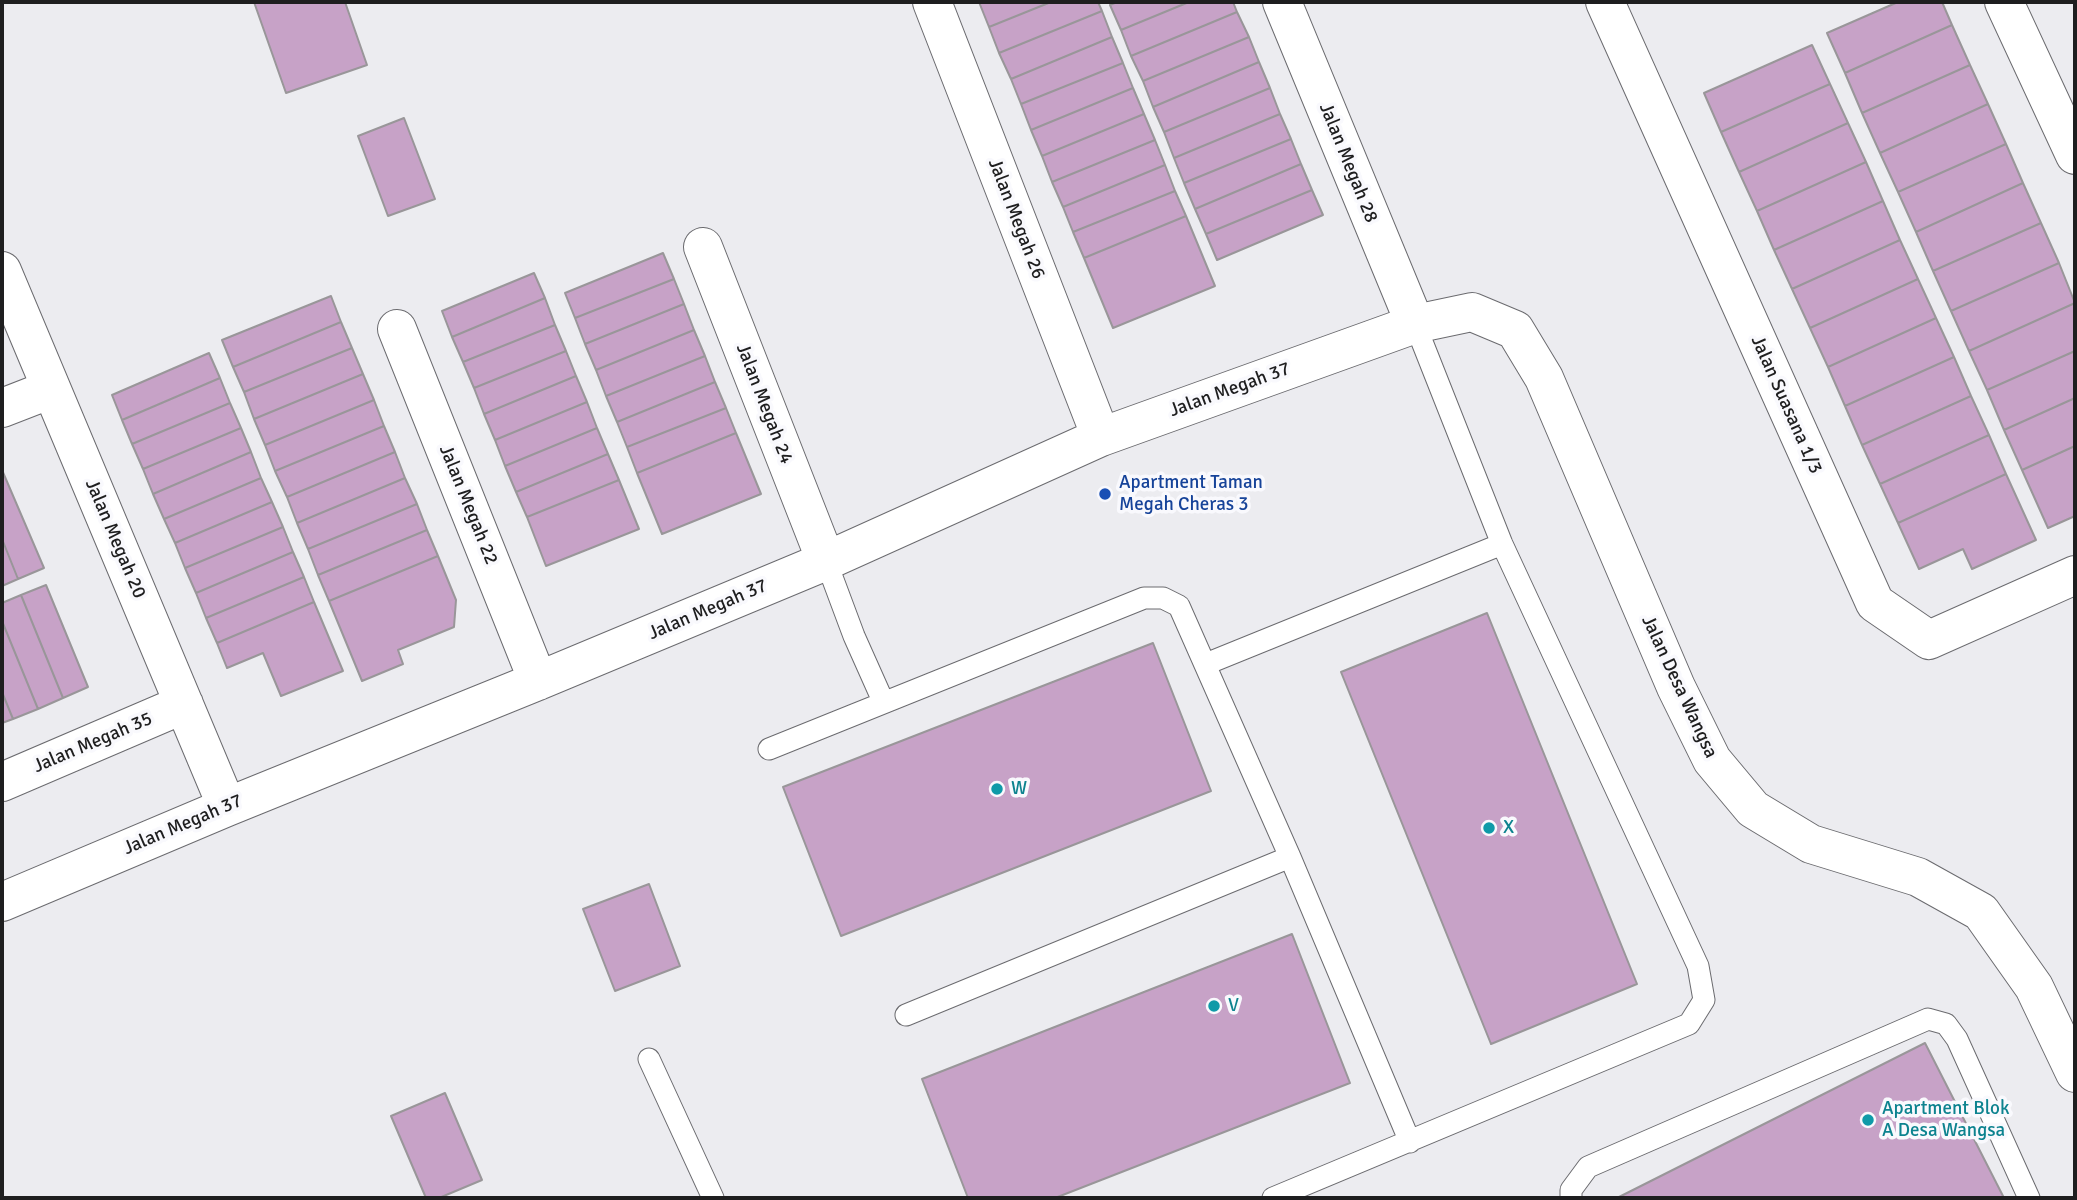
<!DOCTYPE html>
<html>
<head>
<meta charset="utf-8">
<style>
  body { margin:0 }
  #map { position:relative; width:2077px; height:1200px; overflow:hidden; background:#ececf0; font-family:Signika,sans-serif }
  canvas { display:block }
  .frame { position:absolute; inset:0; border:4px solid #1e1e1f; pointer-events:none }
</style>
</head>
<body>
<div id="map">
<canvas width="2077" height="1200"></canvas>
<div class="frame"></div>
</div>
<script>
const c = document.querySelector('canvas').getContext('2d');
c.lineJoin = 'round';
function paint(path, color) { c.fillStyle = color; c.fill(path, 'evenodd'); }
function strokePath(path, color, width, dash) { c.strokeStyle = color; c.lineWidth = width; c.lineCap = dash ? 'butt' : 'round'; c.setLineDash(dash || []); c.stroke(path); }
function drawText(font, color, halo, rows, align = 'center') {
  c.font = font + ' Signika,sans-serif'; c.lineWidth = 7; c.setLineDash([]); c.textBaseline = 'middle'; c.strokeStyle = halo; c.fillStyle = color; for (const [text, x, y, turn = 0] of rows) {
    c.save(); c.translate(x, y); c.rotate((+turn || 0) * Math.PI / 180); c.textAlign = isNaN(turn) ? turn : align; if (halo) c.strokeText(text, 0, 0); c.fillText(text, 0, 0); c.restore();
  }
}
const building = new Path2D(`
  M 254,2 L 345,2 L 367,65 L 286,93 Z
  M 979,2 L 1051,2 L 989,27 Z
  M 1051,2 L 1098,2 L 1102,11 L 999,53 L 989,27 Z
  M 1117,2 L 1189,2 L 1121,30 L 1110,5 Z
  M 1189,2 L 1233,2 L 1237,12 L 1131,56 L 1121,30 Z
  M 1898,2 L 1942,2 L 1952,25 L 1845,73 L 1827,33 Z
  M 1102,11 L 1112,37 L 1011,79 L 999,53 Z
  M 1237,12 L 1249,37 L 1143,81 L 1131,56 Z
  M 1952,25 L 1970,65 L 1862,113 L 1845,73 Z
  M 1112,37 L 1123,63 L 1021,104 L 1011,79 Z
  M 1249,37 L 1259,62 L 1153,107 L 1143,81 Z
  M 1812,45 L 1830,84 L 1721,132 L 1704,93 Z
  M 1259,62 L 1270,88 L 1164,132 L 1153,107 Z
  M 1123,63 L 1133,88 L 1031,130 L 1021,104 Z
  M 1970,65 L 1988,104 L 1880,153 L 1862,113 Z
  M 1830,84 L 1848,123 L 1739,172 L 1721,132 Z
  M 1133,88 L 1144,114 L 1042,156 L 1031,130 Z
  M 1270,88 L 1280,114 L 1174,158 L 1164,132 Z
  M 1988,104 L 2006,144 L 1898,192 L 1880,153 Z
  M 1144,114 L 1155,140 L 1052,182 L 1042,156 Z
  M 1280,114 L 1291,139 L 1184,183 L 1174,158 Z
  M 404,118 L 435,199 L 388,216 L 358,136 Z
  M 1848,123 L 1866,162 L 1757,211 L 1739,172 Z
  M 1291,139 L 1301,164 L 1195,209 L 1184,183 Z
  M 1155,140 L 1165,165 L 1063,207 L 1052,182 Z
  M 2006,144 L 2023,183 L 1916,232 L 1898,192 Z
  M 1866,162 L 1883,201 L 1774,250 L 1757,211 Z
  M 1301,164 L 1312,190 L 1206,234 L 1195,209 Z
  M 1165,165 L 1175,191 L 1073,232 L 1063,207 Z
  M 2023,183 L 2041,223 L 1933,271 L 1916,232 Z
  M 1312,190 L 1323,215 L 1217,260 L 1206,234 Z
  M 1175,191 L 1186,216 L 1084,258 L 1073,232 Z
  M 1883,201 L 1900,240 L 1792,289 L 1774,250 Z
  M 1186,216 L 1215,286 L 1113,328 L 1084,258 Z
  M 2041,223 L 2059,263 L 1951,311 L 1933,271 Z
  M 1900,240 L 1918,279 L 1810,328 L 1792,289 Z
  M 663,253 L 674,279 L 575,318 L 565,293 Z
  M 2059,263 L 2075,303 L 1969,351 L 1951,311 Z
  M 534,273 L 545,298 L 452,337 L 442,311 Z
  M 674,279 L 684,304 L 585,344 L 575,318 Z
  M 1918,279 L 1936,318 L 1828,367 L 1810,328 Z
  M 331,296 L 341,322 L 233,367 L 222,340 Z
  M 545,298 L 555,325 L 463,362 L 452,337 Z
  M 2075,303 L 2075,351 L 1987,390 L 1969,351 Z
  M 684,304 L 694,330 L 596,370 L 585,344 Z
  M 1936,318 L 1954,357 L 1845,406 L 1828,367 Z
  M 341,322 L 352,348 L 244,392 L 233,367 Z
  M 555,325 L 566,351 L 474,388 L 463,362 Z
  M 694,330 L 705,356 L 606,396 L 596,370 Z
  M 352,348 L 363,374 L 254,419 L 244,392 Z
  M 566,351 L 576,376 L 484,414 L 474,388 Z
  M 2075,351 L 2075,398 L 2004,430 L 1987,390 Z
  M 209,353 L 220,378 L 122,420 L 112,395 Z
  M 705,356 L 715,382 L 617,422 L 606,396 Z
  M 1954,357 L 1971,396 L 1862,445 L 1845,406 Z
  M 363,374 L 374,400 L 265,445 L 254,419 Z
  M 576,376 L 587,402 L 495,440 L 484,414 Z
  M 220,378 L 230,403 L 132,444 L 122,420 Z
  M 715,382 L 726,408 L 627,447 L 617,422 Z
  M 1971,396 L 1989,435 L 1880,484 L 1862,445 Z
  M 2075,398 L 2075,446 L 2022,470 L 2004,430 Z
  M 374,400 L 384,426 L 275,471 L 265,445 Z
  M 587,402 L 597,428 L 505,466 L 495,440 Z
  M 230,403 L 241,428 L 143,469 L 132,444 Z
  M 726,408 L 736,433 L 637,473 L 627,447 Z
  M 384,426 L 395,452 L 287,497 L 275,471 Z
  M 241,428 L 251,452 L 153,494 L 143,469 Z
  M 597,428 L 608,454 L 516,492 L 505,466 Z
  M 736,433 L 761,494 L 662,534 L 637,473 Z
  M 1989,435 L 2006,474 L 1898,523 L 1880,484 Z
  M 2075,446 L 2075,516 L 2048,528 L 2022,470 Z
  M 251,452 L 261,478 L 164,519 L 153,494 Z
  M 395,452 L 405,478 L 297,523 L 287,497 Z
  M 608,454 L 619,480 L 527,517 L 516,492 Z
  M 2,470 L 44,568 L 18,579 L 2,539 Z
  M 2006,474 L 2036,540 L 1972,569 L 1963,549 L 1919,569 L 1898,523 Z
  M 261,478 L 272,502 L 175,543 L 164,519 Z
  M 405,478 L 417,504 L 308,549 L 297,523 Z
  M 619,480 L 639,529 L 546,566 L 527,517 Z
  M 272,502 L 283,527 L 185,568 L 175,543 Z
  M 417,504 L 427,530 L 318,575 L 308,549 Z
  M 283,527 L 293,552 L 196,593 L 185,568 Z
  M 427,530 L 438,556 L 329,601 L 318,575 Z
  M 2,539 L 18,579 L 2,586 Z
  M 293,552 L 304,577 L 206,618 L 196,593 Z
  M 438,556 L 456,600 L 454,627 L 398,650 L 403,664 L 362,681 L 329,601 Z
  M 304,577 L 314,602 L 217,643 L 206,618 Z
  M 46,585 L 88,687 L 63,698 L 21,595 Z
  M 21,595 L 63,698 L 38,709 L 2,621 L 2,603 Z
  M 314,602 L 343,671 L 281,696 L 263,653 L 227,668 L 217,643 Z
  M 1487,613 L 1637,984 L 1491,1044 L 1341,672 Z
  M 2,621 L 38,709 L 13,719 L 2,692 Z
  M 1153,643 L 1211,791 L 841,936 L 783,787 Z
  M 2,692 L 13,719 L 2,723 Z
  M 649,884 L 680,966 L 615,991 L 583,909 Z
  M 1292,934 L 1350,1083 L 1055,1198 L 968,1198 L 922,1079 Z
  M 1925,1043 L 2004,1198 L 1620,1198 L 1619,1197 Z
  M 445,1093 L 482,1180 L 439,1198 L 426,1198 L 391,1116 Z`);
paint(building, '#c7a2c7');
strokePath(building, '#999699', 2);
const service = new Path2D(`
  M 826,561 L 854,636 L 883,701
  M 1206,664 L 1502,544
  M 769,749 L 1144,598 L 1163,598 L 1179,606 L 1290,857 L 1410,1142
  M 906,1015 L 1290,857
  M 649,1059 L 713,1198
  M 1273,1198 L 1689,1024 L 1704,1000 L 1698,966 L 1502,544 L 1415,324
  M 1571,1198 L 1571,1190 L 1588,1167 L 1928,1019 L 1946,1024 L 1957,1039 L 2029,1198`);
const minor = new Path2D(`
  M 932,2 L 1101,437
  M 1282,2 L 1415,324
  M 1605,2 L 1875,603 L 1929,640 L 2075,575
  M 2004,2 L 2075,155
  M 703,247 L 826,561
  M 2,271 L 227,807
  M 397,329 L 538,681
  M 2,408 L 51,389
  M 2,782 L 184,704
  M 2,902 L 227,807 L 538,681 L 826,561 L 1101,437 L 1415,324 L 1472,312 L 1515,330 L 1544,378 L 1676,687 L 1712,760 L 1753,809 L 1811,844 L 1918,877 L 1981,912 L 2034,987 L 2075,1073`);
strokePath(service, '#6b6b6f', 23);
strokePath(minor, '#6b6b6f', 40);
strokePath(service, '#fff', 21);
strokePath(minor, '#fff', 38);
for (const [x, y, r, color] of [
  [1105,494,7,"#1a4fb4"],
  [997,789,7,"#0f9aa8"],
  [1489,828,7,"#0f9aa8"],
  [1214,1006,7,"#0f9aa8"],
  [1868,1120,7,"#0f9aa8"]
]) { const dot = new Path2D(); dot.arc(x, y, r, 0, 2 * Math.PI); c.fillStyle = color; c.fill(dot); strokePath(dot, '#f9f9fd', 2.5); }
drawText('19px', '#1e1e1f', '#f9f9fd', [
  ["Jalan Megah 28",1348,163,68],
  ["Jalan Megah 26",1016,219,69],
  ["Jalan Megah 37",1230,390,-20],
  ["Jalan Megah 24",764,404,69],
  ["Jalan Suasana 1/3",1786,405,66],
  ["Jalan Megah 22",468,505,68],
  ["Jalan Megah 20",115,539,67],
  ["Jalan Megah 37",708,610,-23],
  ["Jalan Desa Wangsa",1679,687,65],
  ["Jalan Megah 35",93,743,-23],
  ["Jalan Megah 37",183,825,-23]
]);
drawText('19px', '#164399', '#f9f9fd', [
  ["Apartment Taman",1119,483],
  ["Megah Cheras 3",1119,505]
], 'left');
drawText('19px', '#0d838f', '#f9f9fd', [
  ["W",1011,789],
  ["X",1503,828],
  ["V",1228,1006],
  ["Apartment Blok",1882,1109],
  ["A Desa Wangsa",1882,1131]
], 'left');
</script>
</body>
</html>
